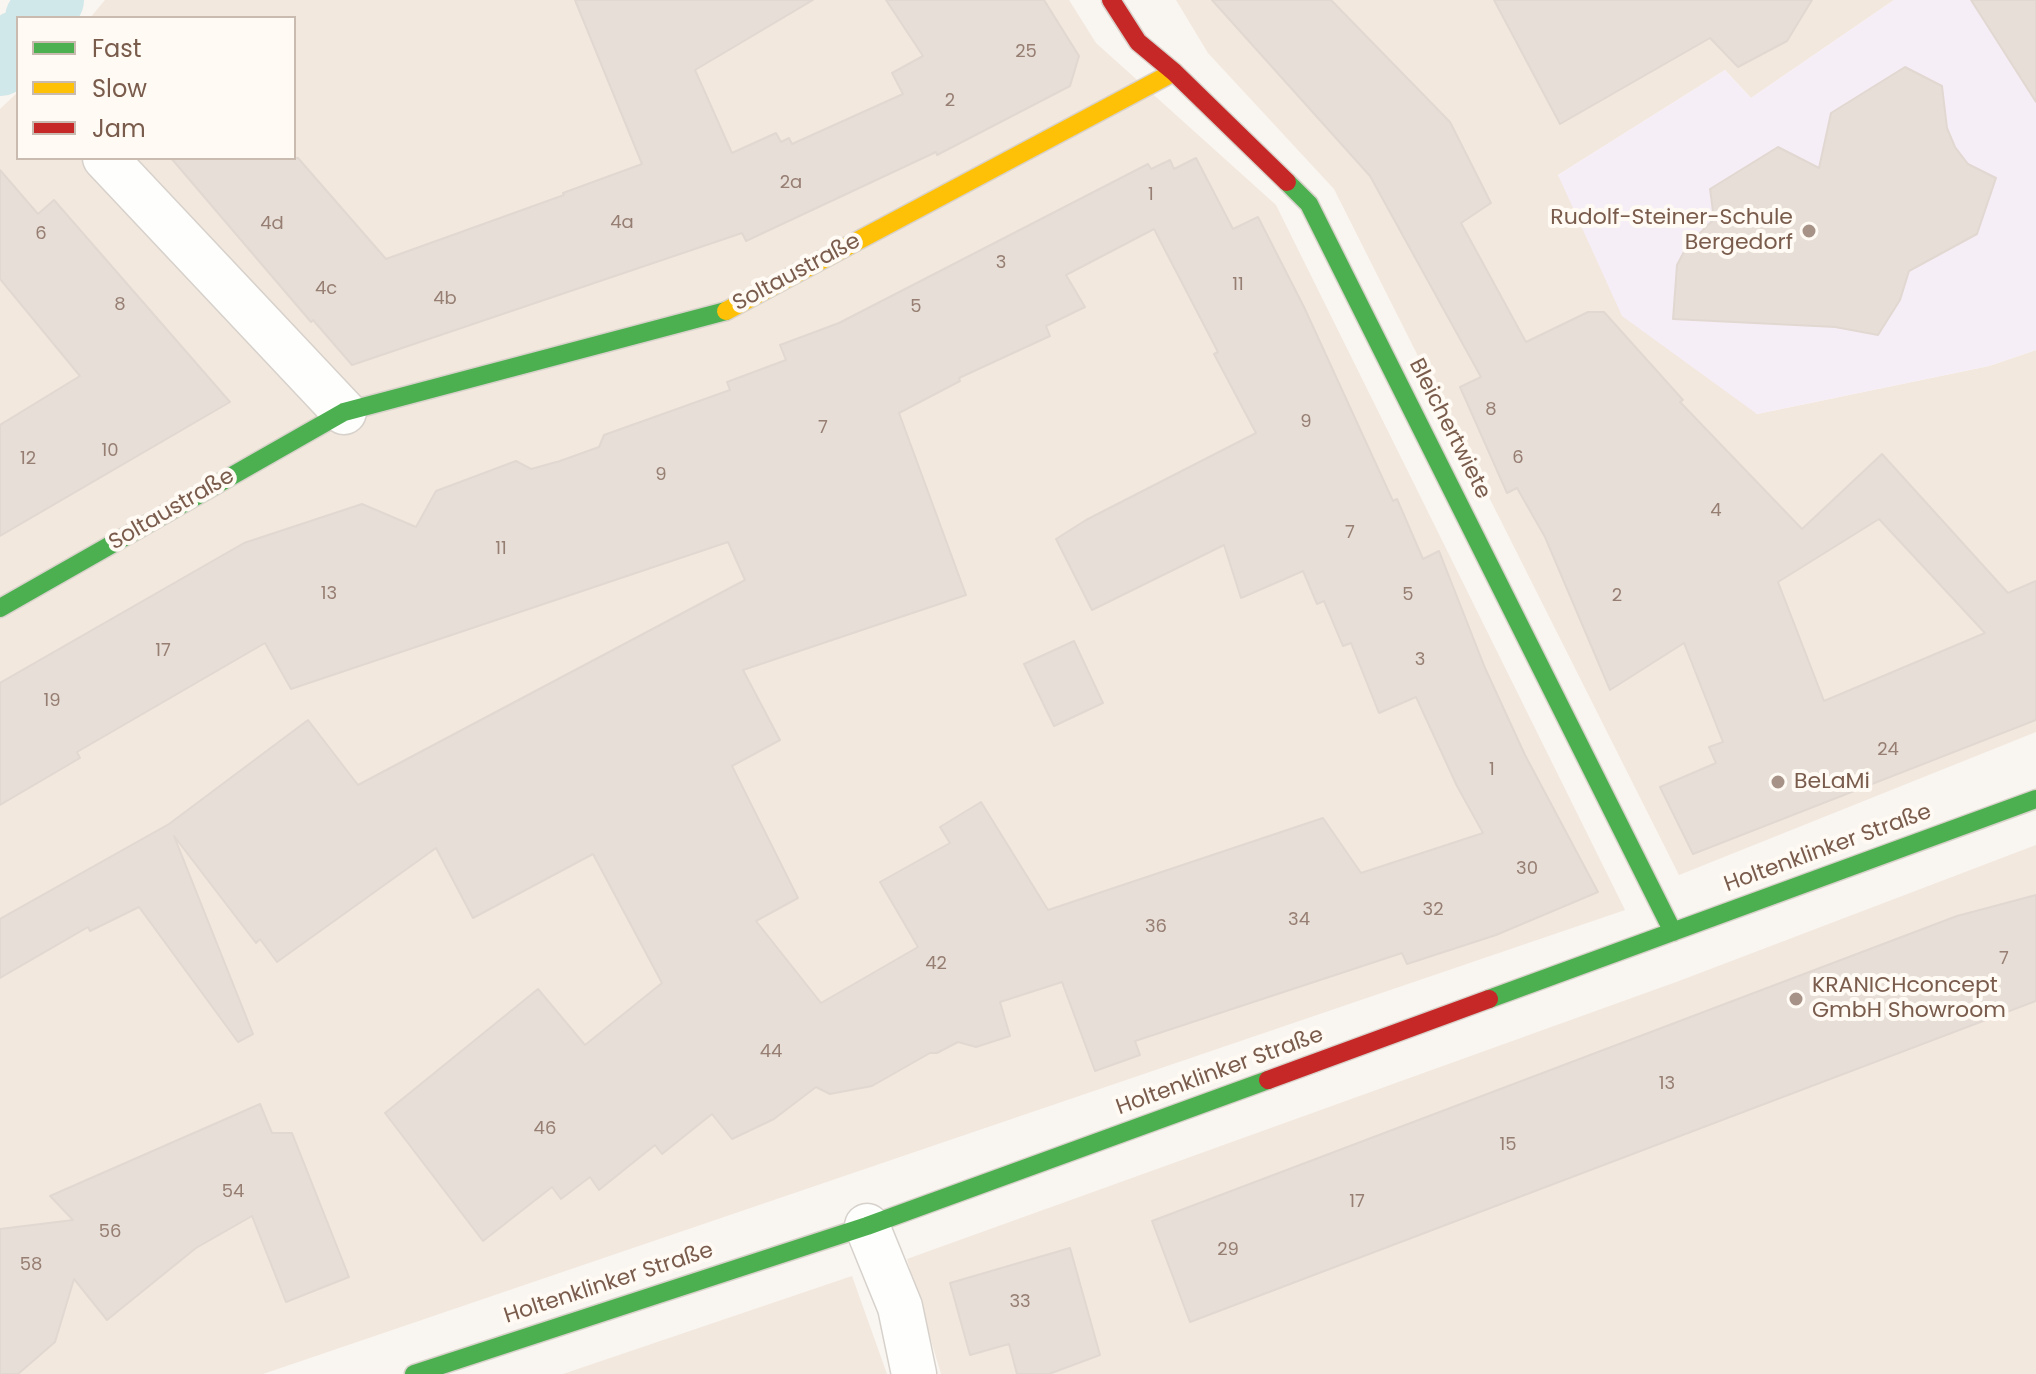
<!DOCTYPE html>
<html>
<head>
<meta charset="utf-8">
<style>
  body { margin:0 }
  #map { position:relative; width:2036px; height:1374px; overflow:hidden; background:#f9f5f0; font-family:Poppins,sans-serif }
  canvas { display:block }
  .legend { position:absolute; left:16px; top:16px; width:280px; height:144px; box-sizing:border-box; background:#fffaf3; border:2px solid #cabbb1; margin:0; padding:10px 14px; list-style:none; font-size:24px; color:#7a5c4d }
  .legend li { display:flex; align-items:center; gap:16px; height:40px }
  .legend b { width:40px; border:2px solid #cabbb1 }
</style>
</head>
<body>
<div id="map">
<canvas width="2036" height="1374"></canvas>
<ul class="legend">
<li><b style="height:10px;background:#4caf50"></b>Fast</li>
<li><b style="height:10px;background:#ffc107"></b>Slow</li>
<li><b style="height:10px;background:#c62828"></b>Jam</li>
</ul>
</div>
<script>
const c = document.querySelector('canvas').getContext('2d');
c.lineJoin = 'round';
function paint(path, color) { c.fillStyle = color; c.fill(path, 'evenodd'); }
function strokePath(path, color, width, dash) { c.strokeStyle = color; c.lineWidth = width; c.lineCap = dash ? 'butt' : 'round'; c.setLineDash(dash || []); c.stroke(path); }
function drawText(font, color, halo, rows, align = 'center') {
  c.font = font + ' Poppins,sans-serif'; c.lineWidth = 8; c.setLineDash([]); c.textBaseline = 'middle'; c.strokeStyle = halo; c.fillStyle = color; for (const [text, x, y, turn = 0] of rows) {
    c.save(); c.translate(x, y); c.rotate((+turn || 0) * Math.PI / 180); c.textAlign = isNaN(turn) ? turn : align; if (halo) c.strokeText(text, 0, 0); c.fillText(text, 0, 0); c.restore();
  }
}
paint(new Path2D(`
  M 105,0 L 1069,0 L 1096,43 L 1276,205 L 1625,910 L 263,1374 L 0,1374 L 0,109 L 18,92 L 18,158 L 294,158 L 294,18 L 90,18 Z
  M 1176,0 L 1894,0 L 1751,98 L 1725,70 L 1558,175 L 1757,414 L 1989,366 L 2036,350 L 2036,732 L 1679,875 L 1334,189 L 1208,53 Z
  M 2036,845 L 2036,1374 L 941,1374 L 907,1259 L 1679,981 Z
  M 852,1276 L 887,1374 L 563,1374 Z`), '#f2e8de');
paint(new Path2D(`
  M 1894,0 L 2036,0 L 2036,350 L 1989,366 L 1757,414 L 1622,316 L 1558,175 L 1725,70 L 1751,98 Z`), '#f6eef6');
strokePath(new Path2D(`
  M 37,18 L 52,0
  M 0,64 L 18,42`), '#d0e8ea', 64);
const building = new Path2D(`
  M 575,0 L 813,0 L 695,70 L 732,153 L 776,133 L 781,142 L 789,138 L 792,144 L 903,94 L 892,73 L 923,56 L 886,0 L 1044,0 L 1079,56 L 1070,86 L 937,155 L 936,152 L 746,241 L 742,233 L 352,365 L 313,320 L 311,322 L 171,158 L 298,158 L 386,259 L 564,195 L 563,193 L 642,164 Z
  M 1212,0 L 1331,0 L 1450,122 L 1491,203 L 1461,223 L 1526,342 L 1588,312 L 1604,312 L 1683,400 L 1680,402 L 1802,529 L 1882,454 L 2008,593 L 2036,581 L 2036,720 L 1693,854 L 1660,787 L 1716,763 L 1709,747 L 1723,742 L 1684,643 L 1610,690 L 1545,537 L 1517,488 L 1507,493 L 1460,387 L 1481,377 L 1370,176 ZM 1879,519 L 1985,633 L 1824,701 L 1778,582 Z
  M 1494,0 L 1812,0 L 1787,41 L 1738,67 L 1710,38 L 1560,124 Z
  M 1971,0 L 2036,0 L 2036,102 Z
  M 1905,67 L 1942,86 L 1947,128 L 1955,147 L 1968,164 L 1996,178 L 1977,234 L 1909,271 L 1900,300 L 1878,335 L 1835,327 L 1673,319 L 1677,265 L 1687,246 L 1714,219 L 1710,189 L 1778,147 L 1819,168 L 1831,113 Z
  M 1196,158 L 1233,229 L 1258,217 L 1304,307 L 1393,501 L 1397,499 L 1423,559 L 1439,551 L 1485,668 L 1525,755 L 1598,892 L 1496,935 L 1407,964 L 1402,953 L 1135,1041 L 1140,1055 L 1095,1071 L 1062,982 L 1000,1002 L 1010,1036 L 976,1047 L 958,1042 L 937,1053 L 930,1053 L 872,1086 L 830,1094 L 816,1087 L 774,1119 L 732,1139 L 712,1114 L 662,1154 L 655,1145 L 599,1190 L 590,1177 L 561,1199 L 552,1187 L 483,1241 L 385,1113 L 538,989 L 585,1045 L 662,983 L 593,854 L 473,918 L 436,848 L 277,962 L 260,939 L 256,943 L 174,836 L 253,1034 L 238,1042 L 139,907 L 90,931 L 88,927 L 0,978 L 0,919 L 169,824 L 308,720 L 358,785 L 745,580 L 728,542 L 291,689 L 265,643 L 77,752 L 80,758 L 0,805 L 0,683 L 244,543 L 362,504 L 416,527 L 436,491 L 516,461 L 531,469 L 560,461 L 599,447 L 604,435 L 730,390 L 727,382 L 786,360 L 780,345 L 839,323 L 1148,164 L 1151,169 L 1170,160 L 1174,169 ZM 1154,229 L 1218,352 L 1214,354 L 1256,433 L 1086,520 L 1056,539 L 1092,610 L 1224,545 L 1241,598 L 1303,571 L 1317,604 L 1324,601 L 1343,646 L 1351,643 L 1379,713 L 1416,697 L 1457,786 L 1483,833 L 1361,873 L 1323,818 L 1048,910 L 981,802 L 940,827 L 950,843 L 880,882 L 918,947 L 821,1003 L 756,921 L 798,898 L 732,766 L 780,740 L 743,670 L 966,595 L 899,413 L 960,381 L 959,378 L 1050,336 L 1046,326 L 1085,307 L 1066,275 Z
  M 0,170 L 38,214 L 54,200 L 230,402 L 0,536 L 0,425 L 80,376 L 0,279 Z
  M 1074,641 L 1103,703 L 1054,726 L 1024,664 Z
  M 2036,895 L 2036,1001 L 1190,1322 L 1152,1221 L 1957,916 Z
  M 260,1104 L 272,1133 L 292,1133 L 349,1277 L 286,1302 L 252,1216 L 196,1248 L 107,1320 L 74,1279 L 55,1342 L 18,1374 L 0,1374 L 0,1229 L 73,1220 L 50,1196 Z
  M 1070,1248 L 1100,1355 L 1049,1374 L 1017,1374 L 1009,1344 L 970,1355 L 950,1283 Z`);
paint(building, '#e6ded7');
strokePath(building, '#e2d8d2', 2);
const street = new Path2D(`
  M 105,158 L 344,412
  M 867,1226 L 900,1307 L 914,1374`);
const fast = new Path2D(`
  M 1287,182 L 1309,204 L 1673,932
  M 0,608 L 344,412 L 726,311
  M 1489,999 L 2036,799
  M 414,1374 L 867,1226 L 1268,1080`);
const slow = new Path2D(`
  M 726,311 L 1174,72`);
const jam = new Path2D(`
  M 1111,0 L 1138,42 L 1174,72 L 1287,182
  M 1268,1080 L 1489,999`);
strokePath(street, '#d7d1cb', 47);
strokePath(fast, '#d9d2cb', 21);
strokePath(slow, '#d9d2cb', 21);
strokePath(jam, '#d9d2cb', 21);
strokePath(street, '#fefefd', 44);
strokePath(fast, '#4caf50', 18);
strokePath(slow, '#ffc107', 18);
strokePath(jam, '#c62828', 18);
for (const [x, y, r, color] of [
  [1809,231,8,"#a69286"],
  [1778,782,8,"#a69286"],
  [1796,999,8,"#a69286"]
]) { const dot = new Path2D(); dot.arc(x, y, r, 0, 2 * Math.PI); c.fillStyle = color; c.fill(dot); strokePath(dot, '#fffaf3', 3); }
drawText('18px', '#977e72', null, [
  ["25",1026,52],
  ["2",950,101],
  ["2a",791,183],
  ["1",1151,195],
  ["4a",622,223],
  ["4d",272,224],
  ["6",41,234],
  ["3",1001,263],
  ["11",1238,285],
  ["4c",326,289],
  ["4b",445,299],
  ["8",120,305],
  ["5",916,307],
  ["8",1491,410],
  ["9",1306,422],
  ["7",823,428],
  ["10",110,451],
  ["6",1518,458],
  ["12",28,459],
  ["9",661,475],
  ["4",1716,511],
  ["7",1350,533],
  ["11",501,549],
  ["13",329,594],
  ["5",1408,595],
  ["2",1617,596],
  ["17",163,651],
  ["3",1420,660],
  ["19",52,701],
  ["24",1888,750],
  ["1",1492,770],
  ["30",1527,869],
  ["32",1433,910],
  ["34",1299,920],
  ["36",1156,927],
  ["7",2004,959],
  ["42",936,964],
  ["44",771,1052],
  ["13",1667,1084],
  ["46",545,1129],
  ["15",1508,1145],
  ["54",233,1192],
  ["17",1357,1202],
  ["56",110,1232],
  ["29",1228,1250],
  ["58",31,1265],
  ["33",1020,1302]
]);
drawText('22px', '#7a5c4d', '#fffaf3', [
  ["Rudolf-Steiner-Schule",1793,218,"right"],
  ["Bergedorf",1793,243,"right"],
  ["BeLaMi",1794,782],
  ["KRANICHconcept",1812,986],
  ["GmbH Showroom",1812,1011]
], 'left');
drawText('22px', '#7a5c4d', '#fffaf3', [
  ["Soltaustraße",797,273,-28],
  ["Bleichertwiete",1449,429,63],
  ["Soltaustraße",172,510,-30],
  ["Holtenklinker Straße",1828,849,-20],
  ["Holtenklinker Straße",1220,1072,-20],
  ["Holtenklinker Straße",609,1284,-18]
]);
</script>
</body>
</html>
